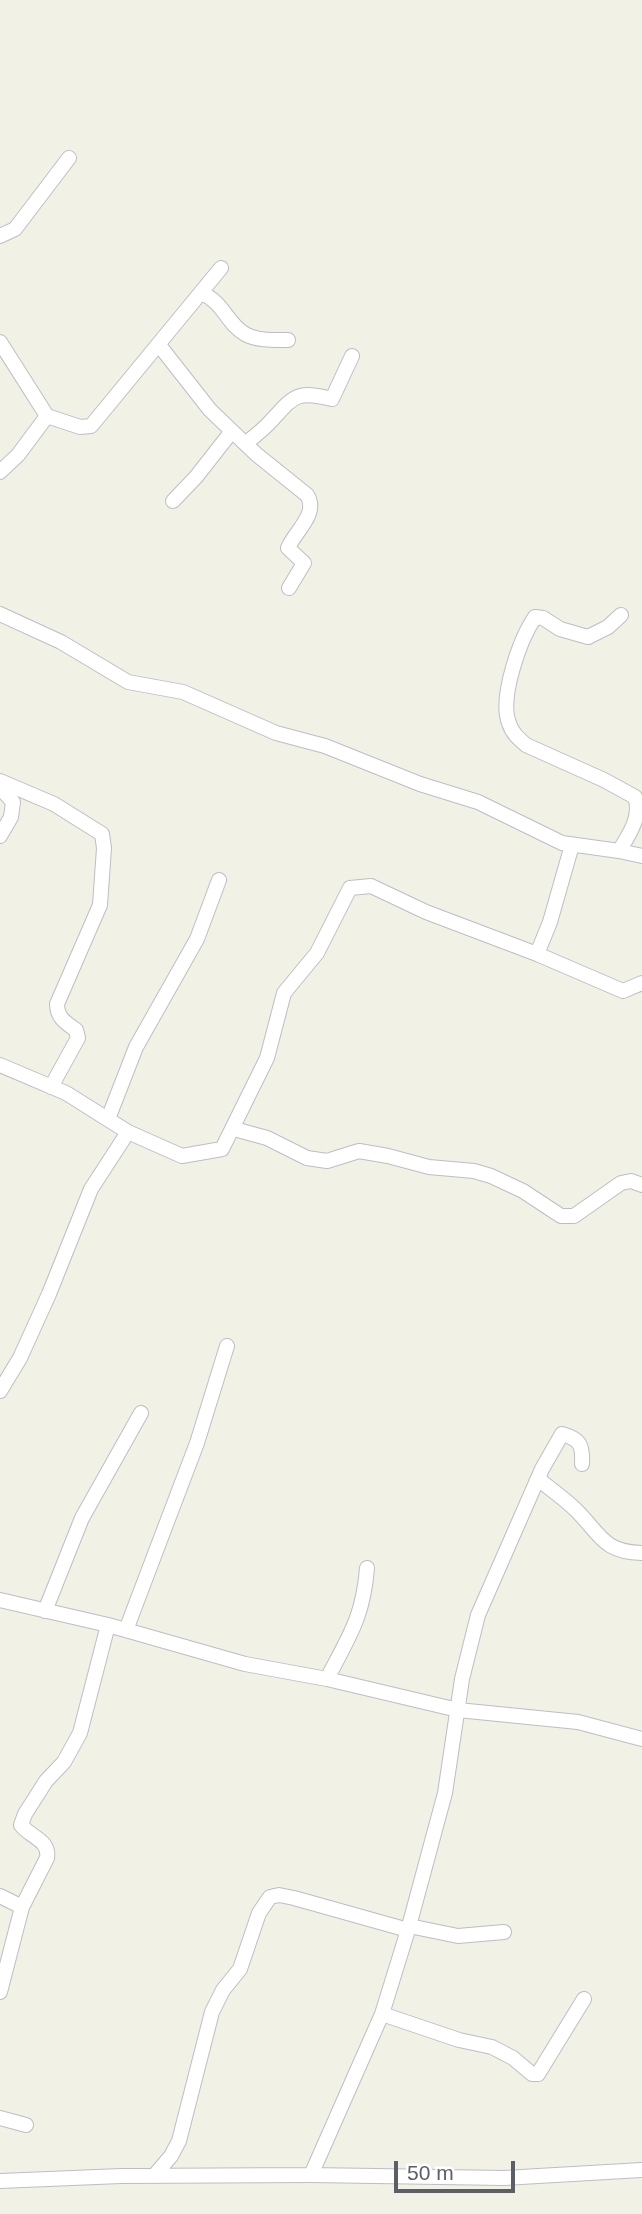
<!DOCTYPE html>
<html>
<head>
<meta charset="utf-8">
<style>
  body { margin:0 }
  #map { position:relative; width:642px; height:2214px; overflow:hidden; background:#f1f1e6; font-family:Helvetica,sans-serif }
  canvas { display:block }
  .scale { position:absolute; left:394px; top:2161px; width:121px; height:32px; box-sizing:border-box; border:4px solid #5d5f67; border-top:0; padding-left:9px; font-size:21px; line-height:24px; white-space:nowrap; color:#5d5f67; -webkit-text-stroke:5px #fff; paint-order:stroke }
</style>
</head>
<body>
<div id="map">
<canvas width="642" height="2214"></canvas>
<div class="scale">50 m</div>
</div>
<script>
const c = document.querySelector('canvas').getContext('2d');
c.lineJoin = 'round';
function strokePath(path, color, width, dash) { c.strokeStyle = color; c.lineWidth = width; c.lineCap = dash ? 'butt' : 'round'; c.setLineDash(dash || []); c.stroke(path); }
const minor = new Path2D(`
  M 0,236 L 15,229 L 69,158
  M 201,293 C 224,302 226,323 245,334 C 257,341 275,340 288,340
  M 0,342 L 47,416
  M 159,345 L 210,410 L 256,454 L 307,495 C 319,514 295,531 288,548 L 304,563 L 289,588
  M 246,443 C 255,436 264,429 271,421 C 294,396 296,390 332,399 L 352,356
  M 0,472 L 18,455 L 47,416 L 80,427 L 91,426 L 221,268
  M 173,501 L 196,477 L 232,431
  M 0,614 L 61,642 L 128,682 L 183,692 L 276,733 L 325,746 L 420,784 L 478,802 L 562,843 L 619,851 C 629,835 642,816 635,797 L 604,780 L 526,745 C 518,738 512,733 509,723 C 499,698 520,639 535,617 L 543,618 L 560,629 L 588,637 L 608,627 L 621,615
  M 0,781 L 54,804 L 102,834 L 104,848 L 100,905 L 57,1004 C 57,1018 66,1023 76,1030 L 78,1038 L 51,1087
  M 0,836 L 11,817 L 13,802 L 4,792 L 2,782
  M 619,851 L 642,856
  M 537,954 L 550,922 L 572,845
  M 0,1065 L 66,1093 L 128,1132 L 91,1189 L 49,1294 L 20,1358 L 0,1391
  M 108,1119 L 136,1047 L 197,939 L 219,880
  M 234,1129 L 267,1138 L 307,1158 L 327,1161 L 359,1151 L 388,1156 L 429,1167 L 474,1171 L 491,1176 L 523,1191 L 561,1216 L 574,1216 L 621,1183 L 631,1181 L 642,1185
  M 128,1132 L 182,1156 L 222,1149 L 267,1058 L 284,993 L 317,953 L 350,888 L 371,886 L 426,912 L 537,954 L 623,991 L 642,983
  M 536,1482 L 542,1482 C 553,1491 566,1500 576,1510 C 601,1535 603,1552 642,1553
  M 0,1600 L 108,1625 L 245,1664 L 327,1679 L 458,1710 L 578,1722 L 642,1739
  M 45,1611 L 82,1518 L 141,1413
  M 126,1630 L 197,1443 L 227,1346
  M 327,1679 C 349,1636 363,1618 367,1568
  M 0,1896 L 22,1907
  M 409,1926 L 458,1936 L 504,1932
  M 0,1992 L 22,1907 L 47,1858 C 50,1840 30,1837 21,1825 L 25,1814 L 46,1781 L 64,1762 L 80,1733 L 108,1625
  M 382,2014 L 459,2040 L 492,2047 L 513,2058 L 532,2074 L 538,2074 L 584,1999
  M 0,2118 L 26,2125
  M 311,2175 L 382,2014 L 408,1930 L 445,1793 L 462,1679 L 478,1615 L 542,1469 L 562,1434 C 580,1439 583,1445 582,1464
  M 154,2176 L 171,2156 L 179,2141 L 212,2012 L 223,1990 L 240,1969 L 259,1913 L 270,1897 L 279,1895 L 294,1898 L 408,1930
  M 0,2181 L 121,2176 L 311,2175 L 504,2178 L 642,2170`);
strokePath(minor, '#bdbec5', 16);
strokePath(minor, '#fff', 14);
</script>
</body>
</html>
